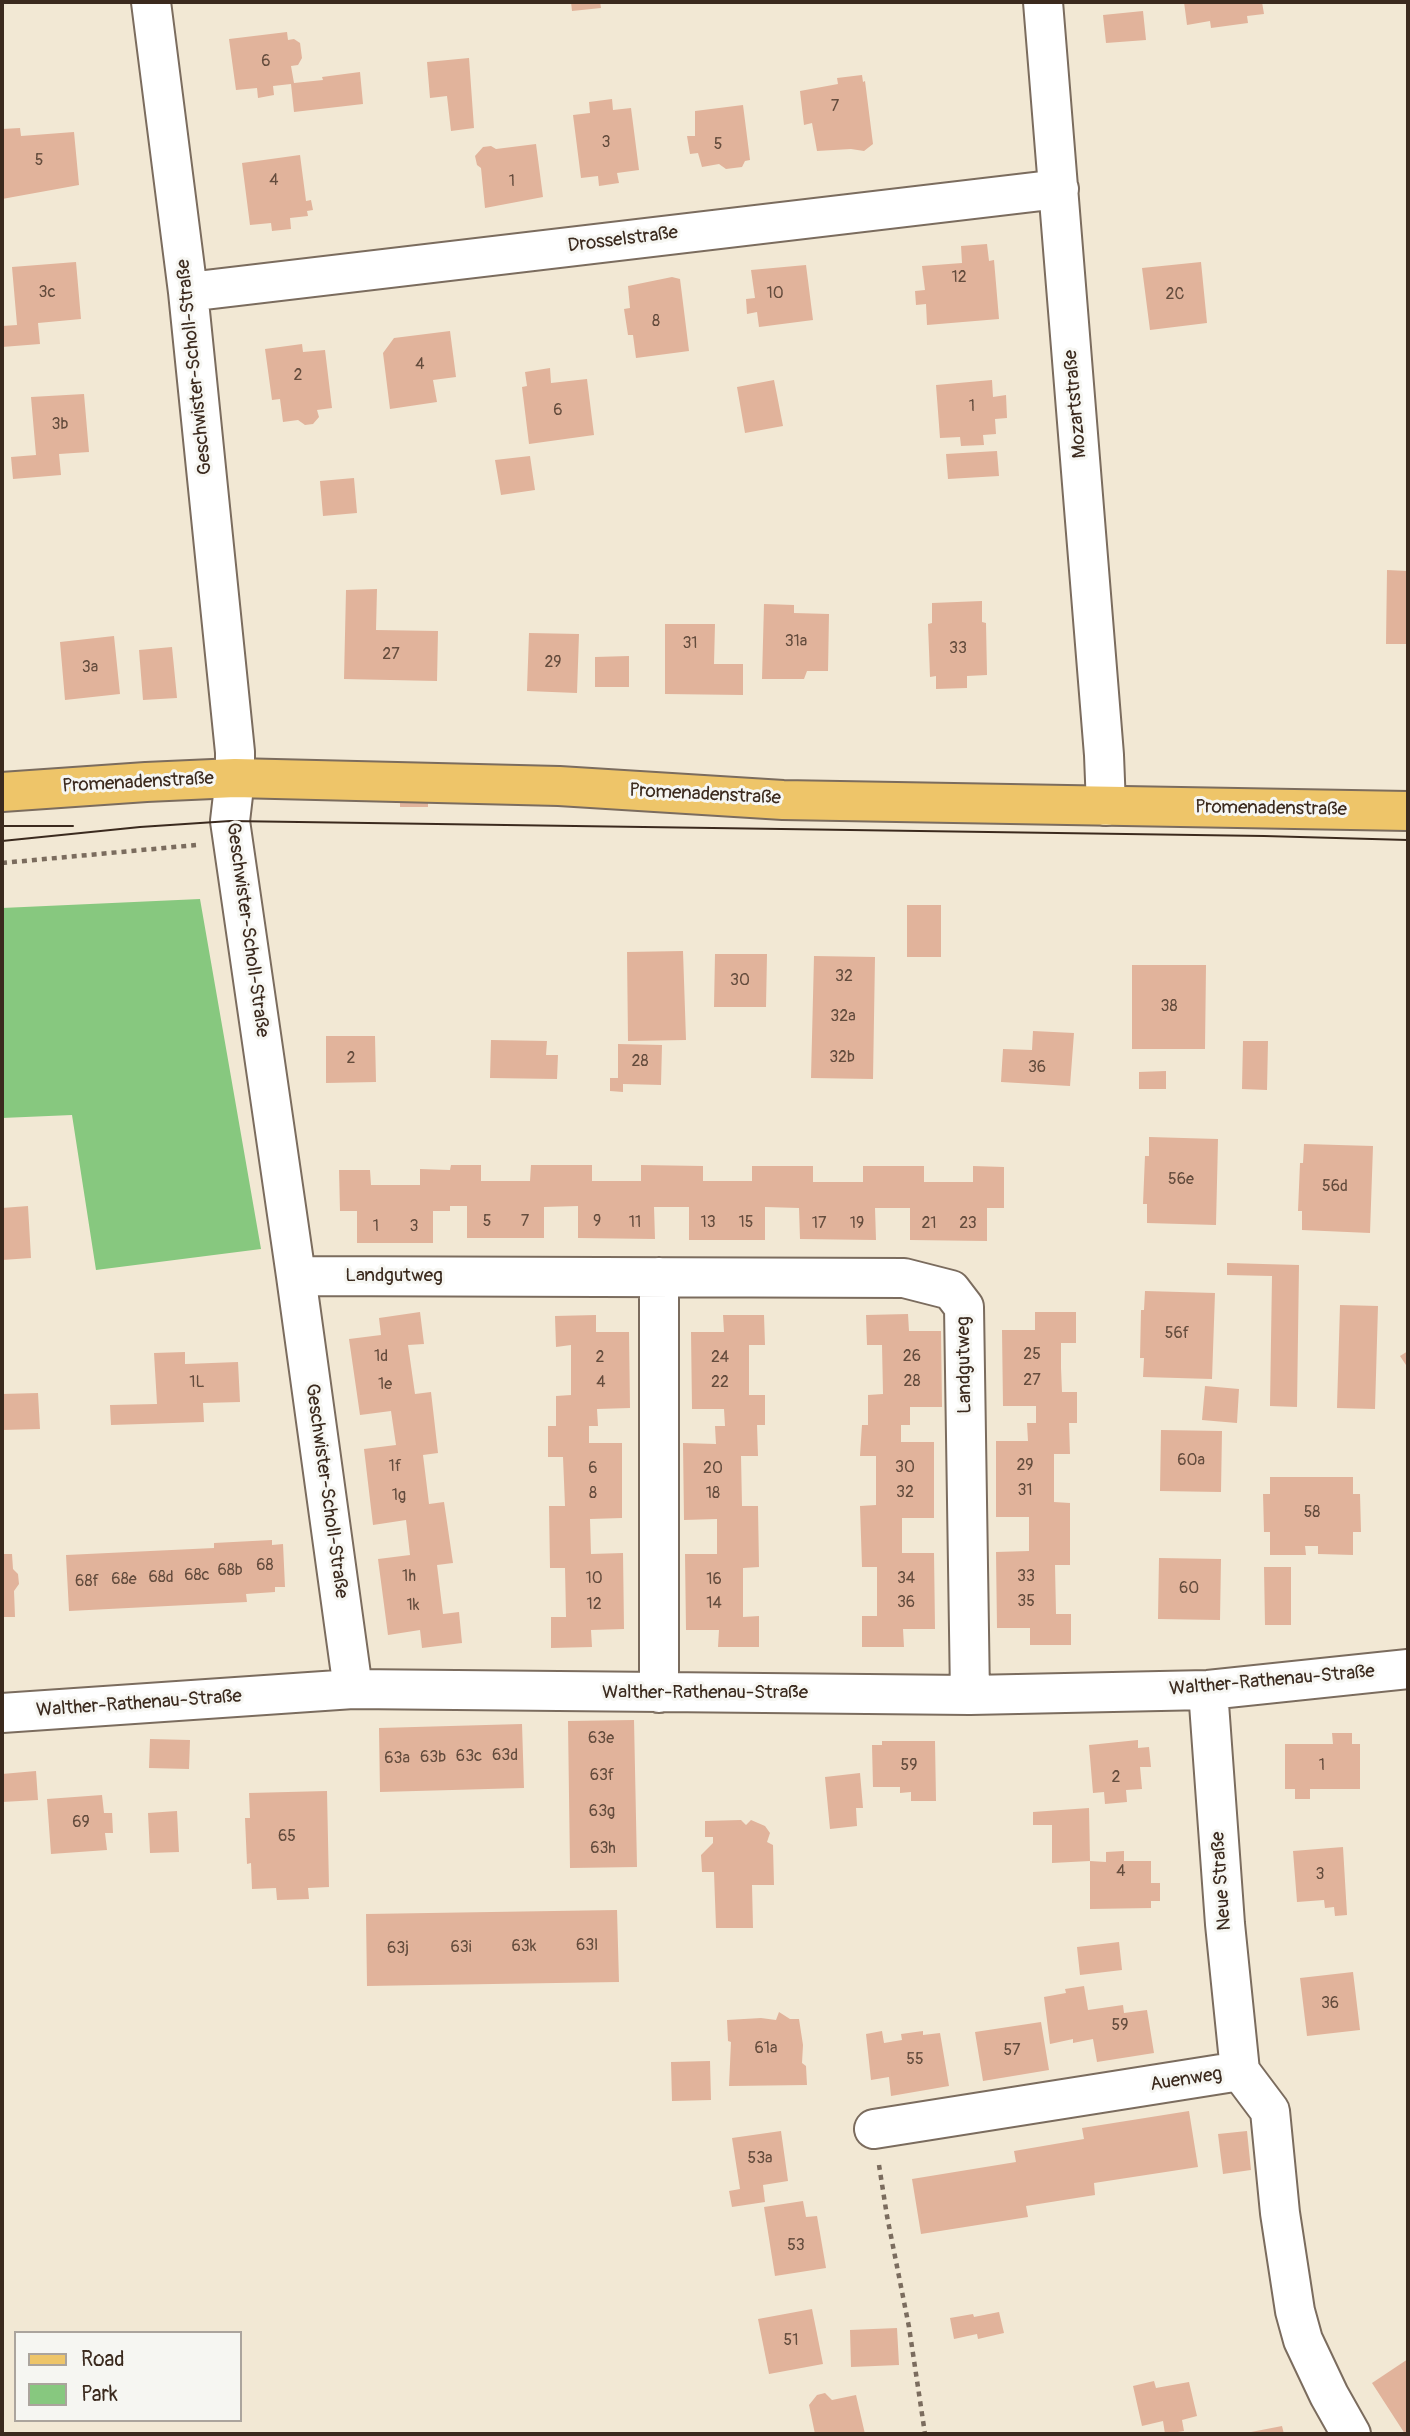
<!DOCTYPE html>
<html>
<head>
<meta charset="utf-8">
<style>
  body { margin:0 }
  #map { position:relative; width:1410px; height:2436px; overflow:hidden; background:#f2e8d4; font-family:Pangolin,sans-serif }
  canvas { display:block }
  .frame { position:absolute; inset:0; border:4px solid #3b2a1e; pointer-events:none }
  .legend { position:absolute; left:14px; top:2331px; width:228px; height:91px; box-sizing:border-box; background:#f6f6f2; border:2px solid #aba49d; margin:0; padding:9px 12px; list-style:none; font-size:21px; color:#3b2a1e }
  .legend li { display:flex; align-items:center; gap:14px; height:35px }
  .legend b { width:35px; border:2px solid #aba49d }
</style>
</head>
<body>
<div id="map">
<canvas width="1410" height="2436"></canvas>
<div class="frame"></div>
<ul class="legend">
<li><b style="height:9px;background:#eec569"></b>Road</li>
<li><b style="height:19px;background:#87c87f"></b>Park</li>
</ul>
</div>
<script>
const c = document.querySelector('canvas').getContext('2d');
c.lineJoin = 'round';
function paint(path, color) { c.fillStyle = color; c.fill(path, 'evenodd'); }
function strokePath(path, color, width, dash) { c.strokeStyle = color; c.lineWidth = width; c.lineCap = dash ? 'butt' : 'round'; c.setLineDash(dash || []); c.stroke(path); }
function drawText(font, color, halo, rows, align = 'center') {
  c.font = font + ' Pangolin,sans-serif'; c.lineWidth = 6; c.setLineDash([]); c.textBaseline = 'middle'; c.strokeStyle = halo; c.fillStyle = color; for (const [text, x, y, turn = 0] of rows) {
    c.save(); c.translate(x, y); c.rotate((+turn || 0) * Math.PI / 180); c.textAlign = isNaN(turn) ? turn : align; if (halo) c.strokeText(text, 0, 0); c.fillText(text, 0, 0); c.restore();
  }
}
paint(new Path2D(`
  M 200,899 L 261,1249 L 96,1270 L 72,1115 L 2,1118 L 2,908 Z`), '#87c87f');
paint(new Path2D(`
  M 571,2 L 600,2 L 601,8 L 572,11 Z
  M 1184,2 L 1262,2 L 1264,14 L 1247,16 L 1248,23 L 1211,28 L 1210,21 L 1187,25 Z
  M 1143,11 L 1146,40 L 1106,43 L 1103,15 Z
  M 287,32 L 288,40 L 294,39 L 300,43 L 302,58 L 298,65 L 291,66 L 294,83 L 323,80 L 322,77 L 360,72 L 363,104 L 294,112 L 291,84 L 273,86 L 274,95 L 258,98 L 257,88 L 236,90 L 229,39 Z
  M 469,58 L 474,128 L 451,131 L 447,96 L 430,98 L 427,62 Z
  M 862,75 L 863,82 L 865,81 L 873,144 L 864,151 L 851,149 L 817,151 L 812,123 L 804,125 L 800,91 L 838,84 L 837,78 Z
  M 612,99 L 613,110 L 631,108 L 639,170 L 617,173 L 619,183 L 599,186 L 598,176 L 581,178 L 573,115 L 590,113 L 589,102 Z
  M 743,105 L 750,160 L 745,161 L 742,167 L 726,169 L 719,164 L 702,167 L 698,153 L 690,154 L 687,136 L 695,136 L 695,111 Z
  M 20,128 L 21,136 L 74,132 L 79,185 L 2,199 L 2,129 Z
  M 536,144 L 543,197 L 485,208 L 481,168 L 477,165 L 475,156 L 483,147 L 491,146 L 496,149 Z
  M 300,155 L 306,201 L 311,200 L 313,210 L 307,211 L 308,216 L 290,218 L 291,229 L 272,231 L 271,223 L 250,225 L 242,163 Z
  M 987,244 L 989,261 L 994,260 L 999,319 L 927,325 L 926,304 L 916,305 L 915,291 L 925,290 L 922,266 L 962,263 L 961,246 Z
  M 76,262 L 81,319 L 38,323 L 40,344 L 2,347 L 2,326 L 17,325 L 12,267 Z
  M 1201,262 L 1207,323 L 1150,330 L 1142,268 Z
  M 806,265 L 813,320 L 759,327 L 757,312 L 747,314 L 746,299 L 755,298 L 751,270 Z
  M 672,277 L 680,279 L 689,351 L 636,358 L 633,335 L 628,335 L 624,309 L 630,308 L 628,286 Z
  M 450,331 L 456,377 L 433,380 L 437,402 L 390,409 L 383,353 L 394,338 Z
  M 302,344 L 303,352 L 325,350 L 332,408 L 317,410 L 319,417 L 313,424 L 305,425 L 298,420 L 283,422 L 280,399 L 272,400 L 265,349 Z
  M 550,368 L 551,383 L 587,379 L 594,435 L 529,444 L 522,387 L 527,386 L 525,372 Z
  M 774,380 L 783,426 L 745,433 L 737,387 Z
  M 992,380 L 993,397 L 1006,395 L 1007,418 L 995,419 L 996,434 L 983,435 L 984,445 L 961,446 L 960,437 L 940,438 L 936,385 Z
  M 84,394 L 89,452 L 59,454 L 61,475 L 13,479 L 11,457 L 36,455 L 31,397 Z
  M 997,451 L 999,476 L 948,479 L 946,454 Z
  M 530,456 L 535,490 L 501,495 L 495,460 Z
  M 354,478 L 357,513 L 323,516 L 320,481 Z
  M 1387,570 L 1408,571 L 1408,644 L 1386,644 Z
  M 377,589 L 376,630 L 438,631 L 437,681 L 344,679 L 346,590 Z
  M 982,601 L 982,622 L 986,623 L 987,675 L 967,676 L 967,688 L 936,689 L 936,676 L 930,677 L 928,624 L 932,623 L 932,603 Z
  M 764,604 L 794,605 L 794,613 L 829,614 L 828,671 L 807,671 L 804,679 L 762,679 Z
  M 665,624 L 715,624 L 714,664 L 743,664 L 743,695 L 665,694 Z
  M 529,633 L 579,634 L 577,693 L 527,691 Z
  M 114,636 L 120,694 L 65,700 L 60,642 Z
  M 172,647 L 177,698 L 143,700 L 139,650 Z
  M 629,656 L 629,687 L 595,687 L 595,657 Z
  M 400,798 L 428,798 L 428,807 L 400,807 Z
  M 907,905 L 941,905 L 941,957 L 907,957 Z
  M 683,951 L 686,1040 L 628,1041 L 627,952 Z
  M 715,954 L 767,954 L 766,1007 L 714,1007 Z
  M 814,956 L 875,957 L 873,1079 L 811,1078 Z
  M 1132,965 L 1206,965 L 1205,1049 L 1132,1049 Z
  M 1033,1031 L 1074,1033 L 1070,1086 L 1001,1082 L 1003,1049 L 1032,1050 Z
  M 326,1036 L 375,1036 L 376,1082 L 326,1083 Z
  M 491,1040 L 547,1041 L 546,1055 L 558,1055 L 557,1079 L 490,1078 Z
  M 1243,1041 L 1268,1041 L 1267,1090 L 1242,1089 Z
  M 618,1044 L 662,1045 L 661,1085 L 623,1084 L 623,1092 L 610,1091 L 610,1078 L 618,1078 Z
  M 1166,1071 L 1166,1089 L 1139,1089 L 1139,1072 Z
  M 1149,1137 L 1218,1139 L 1216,1225 L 1147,1223 L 1147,1204 L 1143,1204 L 1145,1156 L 1149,1156 Z
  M 1304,1144 L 1373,1146 L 1370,1233 L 1302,1230 L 1302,1211 L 1298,1211 L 1300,1163 L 1303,1163 Z
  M 451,1165 L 481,1165 L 481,1181 L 530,1181 L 531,1165 L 592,1165 L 592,1181 L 641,1181 L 641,1165 L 703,1166 L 703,1181 L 752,1181 L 752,1166 L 813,1166 L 813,1182 L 863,1182 L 863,1166 L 924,1166 L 924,1182 L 973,1182 L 973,1166 L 1004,1167 L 1004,1208 L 987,1208 L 987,1241 L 910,1240 L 910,1208 L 875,1208 L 876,1240 L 800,1239 L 799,1208 L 765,1207 L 765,1240 L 689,1240 L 689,1207 L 654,1207 L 655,1239 L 578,1238 L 578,1206 L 544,1207 L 544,1238 L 467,1238 L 467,1206 L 450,1206 L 450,1211 L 433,1211 L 433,1243 L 357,1243 L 357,1211 L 340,1211 L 339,1170 L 370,1170 L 371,1185 L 420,1185 L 420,1169 L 450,1170 Z
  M 28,1206 L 31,1258 L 2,1260 L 2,1208 Z
  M 1227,1263 L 1299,1265 L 1297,1407 L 1270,1406 L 1272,1276 L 1227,1275 Z
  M 1145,1291 L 1215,1293 L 1212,1379 L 1143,1377 L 1144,1358 L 1140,1358 L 1141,1310 L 1144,1310 Z
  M 1340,1305 L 1378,1306 L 1375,1409 L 1337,1408 Z
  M 420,1312 L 424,1344 L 408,1345 L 415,1394 L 431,1392 L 438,1453 L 423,1455 L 429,1504 L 444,1502 L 453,1563 L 437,1565 L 443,1614 L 459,1612 L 462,1643 L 422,1648 L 420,1630 L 388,1635 L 378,1559 L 410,1555 L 406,1520 L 373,1525 L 364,1449 L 396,1445 L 391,1411 L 360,1415 L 349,1339 L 381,1335 L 379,1318 Z
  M 1035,1312 L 1076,1312 L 1076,1343 L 1061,1343 L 1061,1368 L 1062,1392 L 1077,1392 L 1077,1423 L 1069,1423 L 1070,1454 L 1054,1454 L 1054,1502 L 1070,1503 L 1070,1565 L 1055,1565 L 1056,1614 L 1071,1614 L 1071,1645 L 1030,1645 L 1030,1628 L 997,1628 L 996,1552 L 1029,1551 L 1029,1517 L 996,1517 L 996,1441 L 1028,1441 L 1027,1423 L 1036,1423 L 1036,1406 L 1003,1406 L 1002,1330 L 1035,1330 Z
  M 908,1314 L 909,1331 L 941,1331 L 942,1407 L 910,1407 L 910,1425 L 901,1425 L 901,1442 L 934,1442 L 934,1518 L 902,1518 L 902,1553 L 934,1553 L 935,1629 L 903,1629 L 904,1647 L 862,1647 L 862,1616 L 877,1616 L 877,1567 L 862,1567 L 860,1506 L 876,1505 L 876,1456 L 860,1456 L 862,1425 L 868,1425 L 868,1395 L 883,1394 L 882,1345 L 867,1345 L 866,1315 Z
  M 596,1315 L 596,1332 L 629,1332 L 630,1408 L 597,1409 L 598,1426 L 589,1426 L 589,1443 L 622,1443 L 622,1518 L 590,1519 L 591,1554 L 623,1553 L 624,1629 L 591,1630 L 592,1647 L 551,1648 L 551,1617 L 566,1617 L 565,1568 L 550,1568 L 549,1506 L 565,1506 L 563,1457 L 548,1457 L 548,1426 L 556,1426 L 556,1396 L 571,1395 L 571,1345 L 556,1347 L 555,1316 Z
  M 723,1315 L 764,1315 L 765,1345 L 749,1345 L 749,1395 L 765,1395 L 765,1425 L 757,1425 L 758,1456 L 741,1456 L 742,1506 L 758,1506 L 759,1567 L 743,1568 L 743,1617 L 759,1616 L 759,1647 L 718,1647 L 719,1630 L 686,1630 L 685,1554 L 717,1554 L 717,1519 L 684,1520 L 683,1443 L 716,1444 L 715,1426 L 725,1426 L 724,1409 L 692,1409 L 691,1332 L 724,1332 Z
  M 1408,1351 L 1408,1368 L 1400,1356 Z
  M 185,1352 L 185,1364 L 238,1362 L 240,1402 L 203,1403 L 204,1422 L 111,1425 L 110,1405 L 157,1404 L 154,1353 Z
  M 1205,1386 L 1239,1389 L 1237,1423 L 1202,1420 Z
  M 38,1393 L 40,1429 L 2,1430 L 2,1394 Z
  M 1161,1430 L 1222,1431 L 1221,1492 L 1160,1491 Z
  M 1270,1477 L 1353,1477 L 1353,1494 L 1360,1494 L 1361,1532 L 1353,1532 L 1353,1555 L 1318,1554 L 1318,1546 L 1305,1546 L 1306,1555 L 1270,1555 L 1270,1532 L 1264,1532 L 1263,1494 L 1270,1494 Z
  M 272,1540 L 272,1545 L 283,1544 L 285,1587 L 275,1587 L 275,1592 L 246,1594 L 247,1602 L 69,1611 L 66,1555 L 214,1548 L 214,1543 Z
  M 2,1554 L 12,1554 L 13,1569 L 18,1574 L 19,1584 L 14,1591 L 15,1617 L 2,1617 Z
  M 1159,1558 L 1221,1559 L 1220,1620 L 1158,1619 Z
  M 1264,1567 L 1291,1567 L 1291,1625 L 1265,1625 Z
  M 634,1720 L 637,1867 L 570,1868 L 568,1721 Z
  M 522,1724 L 524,1788 L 380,1792 L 379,1728 Z
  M 1332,1733 L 1352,1733 L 1352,1744 L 1360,1744 L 1360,1789 L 1310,1789 L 1310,1799 L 1295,1799 L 1295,1789 L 1285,1789 L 1285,1744 L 1333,1744 Z
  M 150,1739 L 190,1740 L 189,1769 L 149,1768 Z
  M 1138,1740 L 1138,1748 L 1149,1747 L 1151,1767 L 1140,1767 L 1142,1789 L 1126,1790 L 1127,1802 L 1105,1804 L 1104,1792 L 1093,1793 L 1089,1745 Z
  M 882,1741 L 935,1741 L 936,1801 L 911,1801 L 911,1792 L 900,1793 L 900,1787 L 873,1787 L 872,1745 L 882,1745 Z
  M 36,1771 L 38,1800 L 2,1802 L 2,1774 Z
  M 860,1773 L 863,1808 L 856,1808 L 857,1826 L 830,1829 L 825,1777 Z
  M 327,1791 L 329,1887 L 308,1888 L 309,1899 L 277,1900 L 276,1888 L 252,1889 L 251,1863 L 247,1864 L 245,1818 L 250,1818 L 249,1793 Z
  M 102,1795 L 104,1813 L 112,1813 L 113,1833 L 105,1833 L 107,1850 L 51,1854 L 47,1799 Z
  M 1089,1808 L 1090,1861 L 1052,1863 L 1052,1825 L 1033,1825 L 1033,1812 Z
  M 177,1811 L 179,1852 L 150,1853 L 148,1813 Z
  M 741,1820 L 746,1825 L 751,1820 L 765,1826 L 770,1833 L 767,1842 L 773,1845 L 774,1885 L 752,1885 L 753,1928 L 716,1928 L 714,1872 L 702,1872 L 701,1855 L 713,1843 L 713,1837 L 705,1837 L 705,1821 Z
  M 1343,1847 L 1347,1915 L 1335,1916 L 1334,1907 L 1325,1908 L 1324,1900 L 1297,1902 L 1293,1851 Z
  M 1124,1851 L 1124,1861 L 1151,1861 L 1151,1883 L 1160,1883 L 1160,1901 L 1151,1901 L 1151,1908 L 1090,1909 L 1090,1861 L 1106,1862 L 1106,1852 Z
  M 617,1910 L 619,1982 L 367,1986 L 366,1914 Z
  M 1119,1942 L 1122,1970 L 1080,1975 L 1077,1947 Z
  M 1353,1972 L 1360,2030 L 1307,2036 L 1300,1978 Z
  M 1084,1986 L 1088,2010 L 1123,2005 L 1124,2013 L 1147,2010 L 1154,2053 L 1097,2062 L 1093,2039 L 1073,2043 L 1073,2039 L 1050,2044 L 1044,1997 L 1066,1993 L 1065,1989 Z
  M 779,2012 L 790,2019 L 799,2019 L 803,2045 L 802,2063 L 806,2066 L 807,2085 L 729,2086 L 731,2042 L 728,2041 L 727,2020 L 761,2018 L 776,2020 Z
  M 1041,2022 L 1049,2070 L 983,2081 L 975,2032 Z
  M 882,2031 L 884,2043 L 902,2040 L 901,2034 L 923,2031 L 923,2035 L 940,2033 L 949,2086 L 891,2096 L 889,2077 L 871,2080 L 866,2034 Z
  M 710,2061 L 711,2100 L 672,2101 L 671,2062 Z
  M 1189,2111 L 1198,2167 L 1094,2183 L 1095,2195 L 1026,2206 L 1028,2217 L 921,2234 L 912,2179 L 1016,2162 L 1014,2151 L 1084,2139 L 1082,2128 Z
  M 781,2131 L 788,2181 L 763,2185 L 765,2202 L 732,2207 L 729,2191 L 740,2189 L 732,2138 Z
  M 1247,2131 L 1251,2170 L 1223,2174 L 1218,2134 Z
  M 803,2201 L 806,2217 L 817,2216 L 826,2268 L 775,2276 L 764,2207 Z
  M 812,2309 L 823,2364 L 769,2374 L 758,2319 Z
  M 999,2312 L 1004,2333 L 978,2339 L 977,2334 L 954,2339 L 950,2318 L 973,2314 L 974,2317 Z
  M 897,2328 L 899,2365 L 851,2367 L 850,2330 Z
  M 1408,2359 L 1408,2434 L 1405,2434 L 1372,2383 Z
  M 1154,2381 L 1156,2388 L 1189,2382 L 1197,2416 L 1182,2420 L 1184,2431 L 1165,2434 L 1163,2421 L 1142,2426 L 1133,2386 Z
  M 825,2393 L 832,2400 L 856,2395 L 865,2434 L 815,2434 L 809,2405 L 817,2395 Z
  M 1282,2426 L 1284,2434 L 1247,2434 L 1246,2433 Z`), '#e1b39b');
const minor = new Path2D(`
  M 151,2 L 188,292 L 235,752 L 235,778 L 230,821 L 296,1276 L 353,1689
  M 1043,2 L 1104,755 L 1106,806
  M 188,292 L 1059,189
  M 296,1276 L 904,1278 L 951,1290 L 964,1307 L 970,1695
  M 659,1277 L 659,1693
  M 1208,1690 L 1225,1924 L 1240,2071
  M 2,1713 L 353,1689 L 970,1695 L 1208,1690 L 1408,1669
  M 1240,2071 L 1270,2111 L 1280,2213 L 1295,2311 L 1303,2340 L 1329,2395 L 1351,2434
  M 874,2129 L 1240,2071`);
const major = new Path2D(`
  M 2,792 L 146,782 L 235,778 L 559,786 L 783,800 L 1408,811`);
strokePath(minor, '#7b6c5e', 42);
strokePath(major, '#7b6c5e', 42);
strokePath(new Path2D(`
  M 2,863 L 196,845
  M 879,2165 L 887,2216 L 909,2327 L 925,2434`), '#7b6c5e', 4.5, [5, 5]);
strokePath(minor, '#fff', 38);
strokePath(major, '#eec569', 38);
strokePath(new Path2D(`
  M 2,826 L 73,826
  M 2,841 L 140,827 L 230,821 L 1264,836 L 1408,840`), '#3b2a1e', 2);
drawText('16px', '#644c3d', null, [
  ["6",266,62],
  ["7",835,107],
  ["3",606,143],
  ["5",718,145],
  ["5",39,161],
  ["4",274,181],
  ["1",512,182],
  ["12",959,278],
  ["3c",47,293],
  ["10",775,294],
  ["2C",1175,295],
  ["8",656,322],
  ["4",420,365],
  ["2",298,376],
  ["1",972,407],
  ["6",558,411],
  ["3b",60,425],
  ["31a",796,642],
  ["31",690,644],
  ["33",958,649],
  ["27",391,655],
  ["29",553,663],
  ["3a",90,668],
  ["32",844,977],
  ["30",740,981],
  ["38",1169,1007],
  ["32a",843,1017],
  ["32b",842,1058],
  ["2",351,1059],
  ["28",640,1062],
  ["36",1037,1068],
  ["56e",1181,1180],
  ["56d",1335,1187],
  ["5",487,1222],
  ["7",525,1222],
  ["9",597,1222],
  ["11",635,1223],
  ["13",708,1223],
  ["15",746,1223],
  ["17",819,1224],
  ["19",857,1224],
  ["21",929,1224],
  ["23",968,1224],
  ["1",376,1227],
  ["3",414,1227],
  ["56f",1177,1334],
  ["25",1032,1355],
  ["1d",381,1357],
  ["26",912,1357],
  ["2",600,1358],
  ["24",720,1358],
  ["27",1032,1381],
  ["28",912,1382],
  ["1L",197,1383],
  ["4",601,1383],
  ["22",720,1383],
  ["1e",385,1385],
  ["60a",1191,1461],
  ["29",1025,1466],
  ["1f",395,1467],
  ["30",905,1468],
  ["6",593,1469],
  ["20",713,1469],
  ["31",1025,1491],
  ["32",905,1493],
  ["8",593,1494],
  ["18",713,1494],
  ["1g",399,1496],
  ["58",1312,1513],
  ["68",265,1566],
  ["68b",230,1571],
  ["68c",197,1576],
  ["1h",409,1577],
  ["33",1026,1577],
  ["68d",161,1578],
  ["10",594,1579],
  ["34",906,1579],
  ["68e",124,1580],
  ["16",714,1580],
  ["68f",87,1582],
  ["60",1189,1589],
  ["35",1026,1602],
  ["36",906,1603],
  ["14",714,1604],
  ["12",594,1605],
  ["1k",413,1606],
  ["63e",601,1739],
  ["63d",505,1756],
  ["63c",469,1757],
  ["63b",433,1758],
  ["63a",397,1759],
  ["59",909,1766],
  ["1",1322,1766],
  ["63f",602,1776],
  ["2",1116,1778],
  ["63g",602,1812],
  ["69",81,1823],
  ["65",287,1837],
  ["63h",603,1849],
  ["4",1121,1872],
  ["3",1320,1875],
  ["63l",587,1946],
  ["63k",524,1947],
  ["63i",461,1948],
  ["63j",398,1949],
  ["36",1330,2004],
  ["59",1120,2026],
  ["61a",766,2049],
  ["57",1012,2051],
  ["55",915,2060],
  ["53a",760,2159],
  ["53",796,2246],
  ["51",791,2341]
]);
drawText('19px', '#3b2a1e', '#f6f6f2', [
  ["Drosselstraße",623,240,-7],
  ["Geschwister-Scholl-Straße",195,367,-96],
  ["Mozartstraße",1076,404,-95],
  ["Promenadenstraße",138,783,-3],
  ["Promenadenstraße",705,795,3],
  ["Promenadenstraße",1271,809,1],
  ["Geschwister-Scholl-Straße",247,930,82],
  ["Landgutweg",394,1276],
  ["Landgutweg",965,1365,-91],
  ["Geschwister-Scholl-Straße",326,1491,82],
  ["Walther-Rathenau-Straße",1272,1681,-5],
  ["Walther-Rathenau-Straße",705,1693],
  ["Walther-Rathenau-Straße",139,1704,-4],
  ["Neue Straße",1222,1881,-94],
  ["Auenweg",1186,2080,-9]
]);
</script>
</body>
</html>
